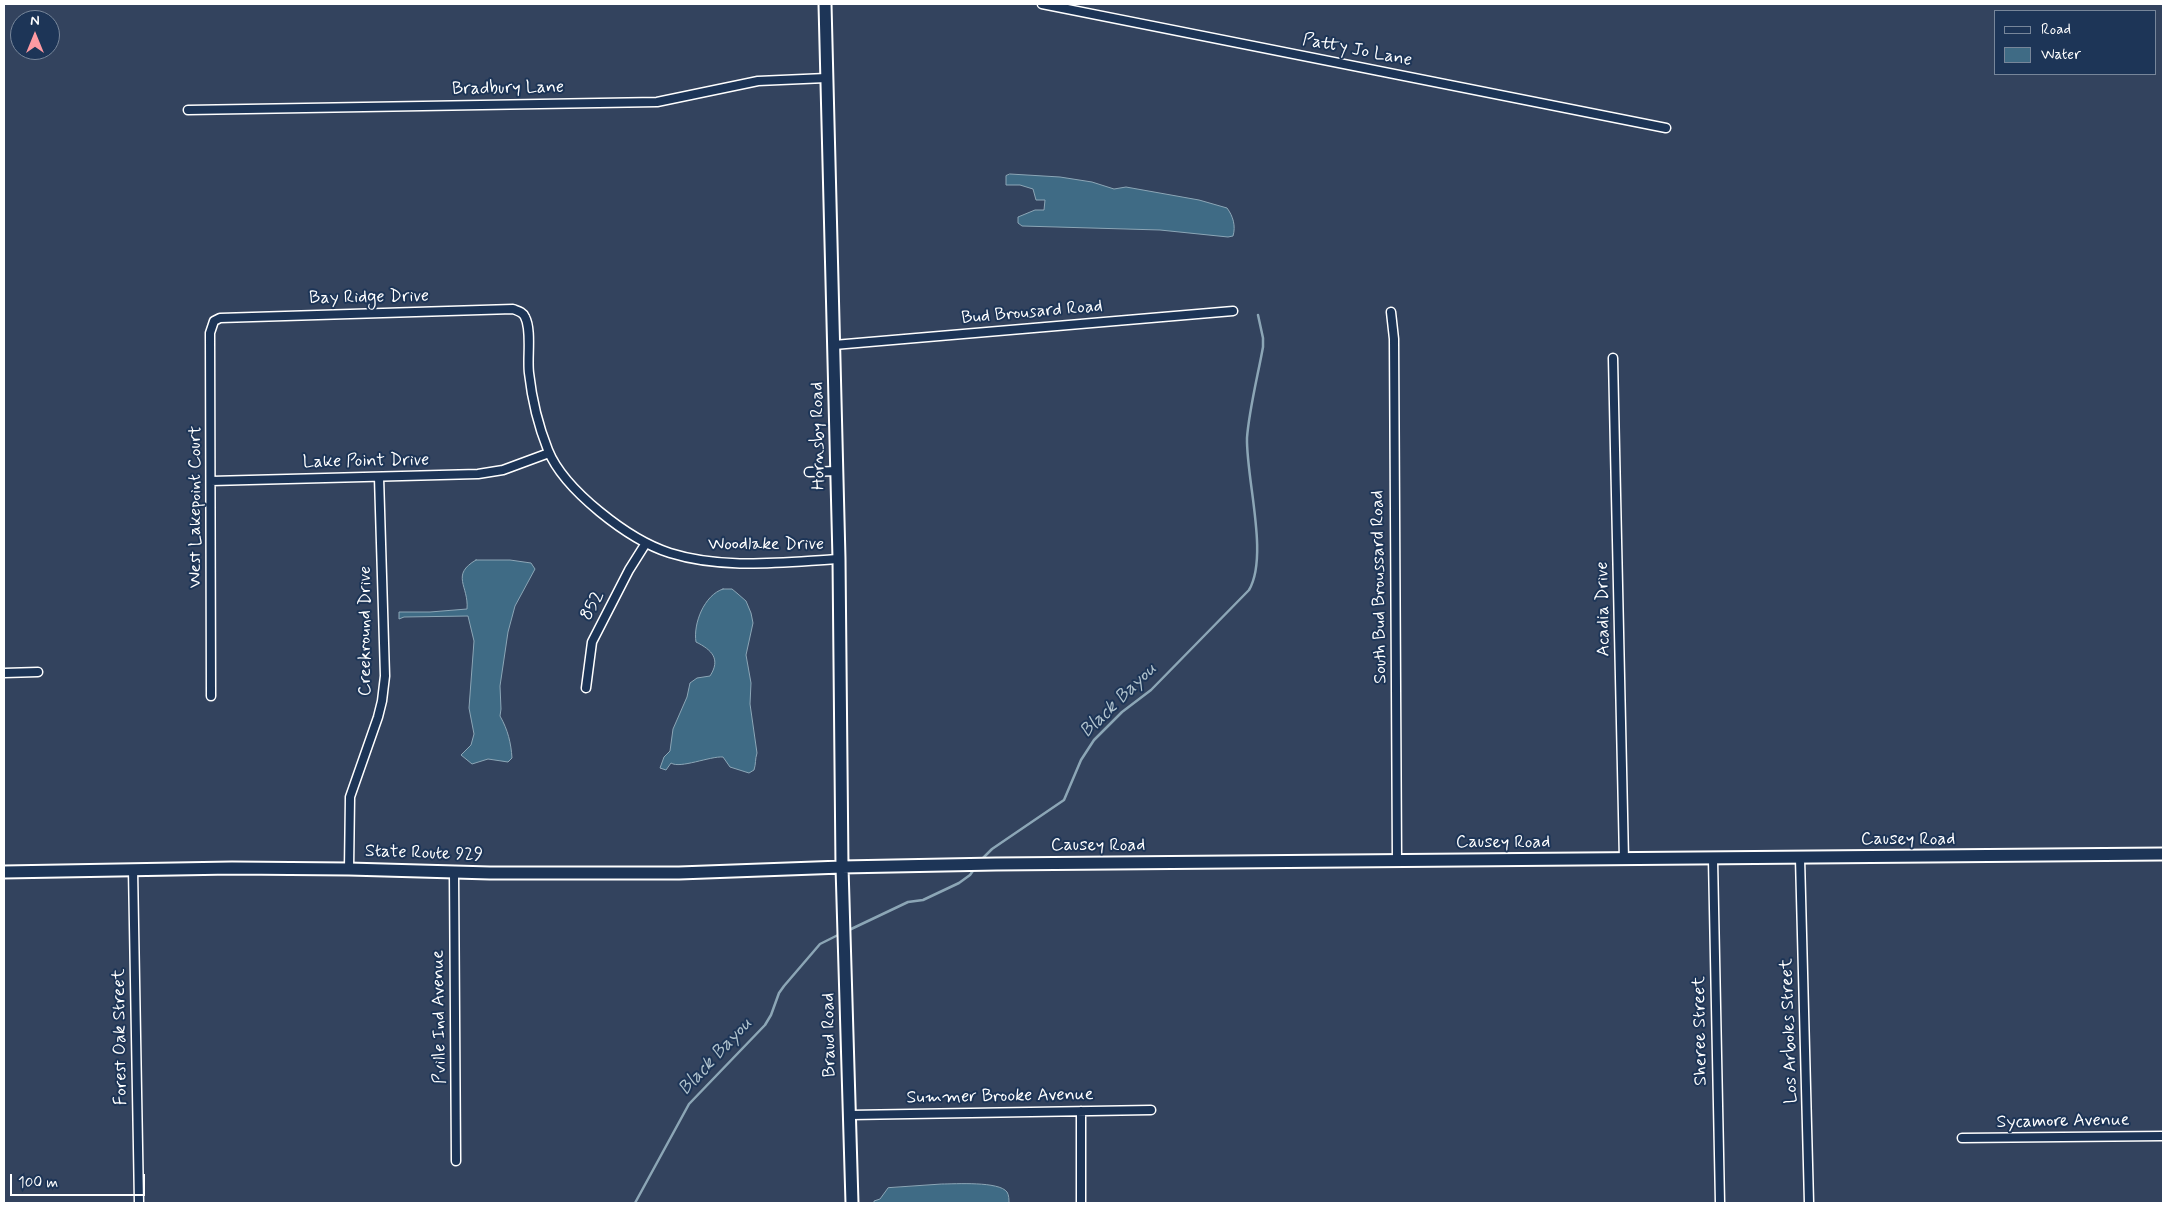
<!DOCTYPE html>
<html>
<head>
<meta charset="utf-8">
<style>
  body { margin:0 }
  #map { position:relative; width:2167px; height:1207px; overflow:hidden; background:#33435e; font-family:Mynerve,sans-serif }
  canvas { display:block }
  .frame { position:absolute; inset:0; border:5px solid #fff; pointer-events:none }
  .legend { position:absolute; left:1994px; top:10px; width:162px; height:65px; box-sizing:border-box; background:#1d3557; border:1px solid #77869a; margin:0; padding:6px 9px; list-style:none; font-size:15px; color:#fff }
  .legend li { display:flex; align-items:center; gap:10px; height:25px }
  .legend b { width:25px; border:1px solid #77869a }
  .north { position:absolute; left:10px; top:10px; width:50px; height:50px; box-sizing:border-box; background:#1d3557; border:1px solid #77869a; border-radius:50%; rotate:0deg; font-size:14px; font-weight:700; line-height:20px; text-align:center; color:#fff }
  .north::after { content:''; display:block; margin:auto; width:18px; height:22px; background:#ff9aa2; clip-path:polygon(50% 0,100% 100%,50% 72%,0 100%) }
  .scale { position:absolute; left:10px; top:1174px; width:135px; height:22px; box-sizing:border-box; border:2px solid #fff; border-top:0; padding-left:6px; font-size:15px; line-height:18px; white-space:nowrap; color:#fff; -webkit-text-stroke:4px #1d3557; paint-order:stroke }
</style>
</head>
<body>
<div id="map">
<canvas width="2167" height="1207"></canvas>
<div class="frame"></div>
<ul class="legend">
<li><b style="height:6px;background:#1d3557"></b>Road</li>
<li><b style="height:14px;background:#3f6b85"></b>Water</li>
</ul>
<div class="north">N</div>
<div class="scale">100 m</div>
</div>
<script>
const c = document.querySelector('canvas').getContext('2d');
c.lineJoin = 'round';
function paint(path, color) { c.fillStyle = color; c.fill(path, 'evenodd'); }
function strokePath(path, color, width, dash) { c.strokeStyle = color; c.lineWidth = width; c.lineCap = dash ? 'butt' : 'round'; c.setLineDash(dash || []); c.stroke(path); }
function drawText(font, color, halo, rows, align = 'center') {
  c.font = font + ' Mynerve,sans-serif'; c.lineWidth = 4; c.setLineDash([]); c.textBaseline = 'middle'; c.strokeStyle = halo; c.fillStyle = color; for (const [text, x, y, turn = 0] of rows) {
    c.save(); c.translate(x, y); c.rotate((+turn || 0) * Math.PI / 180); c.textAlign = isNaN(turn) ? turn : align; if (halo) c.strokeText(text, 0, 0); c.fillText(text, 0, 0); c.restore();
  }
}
const water = new Path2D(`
  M 1010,174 L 1060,177 L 1092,182 L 1114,189 L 1126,187 L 1199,200 L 1227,208 C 1233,216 1236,226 1233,236 L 1228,237 L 1160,230 L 1022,226 L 1018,223 L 1018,217 L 1035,210 L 1044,210 L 1045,200 L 1036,200 L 1033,189 L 1020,185 L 1006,185 L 1006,176 Z
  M 476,560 L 510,560 L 531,563 L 535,569 L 515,606 L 508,632 L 500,686 L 501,709 L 500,716 C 508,730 511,743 512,758 L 508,762 L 488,759 L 472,764 L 461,755 L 471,745 L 474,734 L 469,708 L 474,641 L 468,616 L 404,617 L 399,619 L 399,612 L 430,612 L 467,609 C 469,586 450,575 476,560 Z
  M 723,589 L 732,589 L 738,594 L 746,601 L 751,613 L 753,623 L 746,655 L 751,683 L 750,704 L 757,753 C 755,759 756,764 754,770 L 749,773 L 730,767 L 723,757 C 710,756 680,769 671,763 L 666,770 L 660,768 L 664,757 L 670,751 L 673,729 L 687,697 L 690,683 L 697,678 L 710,676 C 721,659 712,650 696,642 C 693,624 704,595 723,589 Z
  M 942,1184 C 955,1184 999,1181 1007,1192 C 1009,1195 1009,1200 1009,1203 L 874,1203 L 874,1201 L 880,1199 L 888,1188 Z`);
paint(water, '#3f6b85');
strokePath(water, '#8ca6b6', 1);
strokePath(new Path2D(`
  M 981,860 L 992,849 L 1064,800 L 1081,760 L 1094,740 L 1122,712 L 1151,690 L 1249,590 C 1269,556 1246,479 1247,438 C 1249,410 1258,375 1263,347 L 1263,338 L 1258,315
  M 847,931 L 908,902 L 923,900 L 959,883 L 970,875 L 975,868
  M 635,1203 L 689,1104 L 765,1025 L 771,1015 L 779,993 L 784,986 L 820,944 L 840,934`), '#8ca6b6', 2.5);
const street = new Path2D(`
  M 1042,4 L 1666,128
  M 188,110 L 657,102 L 758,81 L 826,78
  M 1391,312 L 1394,339 L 1397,861
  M 834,345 L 1233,311
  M 1613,358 L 1624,860
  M 809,472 L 837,471
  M 211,481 L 478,474 L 503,470 L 549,453
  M 4,673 L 38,672
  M 586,688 L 592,642 L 629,570 L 646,543
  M 211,696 L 210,333 L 214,321 L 220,318 L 513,309 C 518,311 523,312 525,317 C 532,330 527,358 529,373 C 532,400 538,425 548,450 C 564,490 629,540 670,553 C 724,570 783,562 839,559
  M 1800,858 L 1809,1203
  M 1713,859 L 1720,1203
  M 133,869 L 139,1203
  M 349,869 L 350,797 L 378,717 L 382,701 L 385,676 L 379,477
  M 454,873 L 456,1161
  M 1081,1111 L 1081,1203
  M 850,1115 L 1151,1110
  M 1962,1138 L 2163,1136`);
const secondary = new Path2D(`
  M 825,4 L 839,559 L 842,867 L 852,1203
  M 4,872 L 232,868 L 349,869 L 490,873 L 679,873 L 842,867 L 996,864 L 2163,854`);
strokePath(street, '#fff', 11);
strokePath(secondary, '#fff', 15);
strokePath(street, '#1d3557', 8);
strokePath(secondary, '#1d3557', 11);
drawText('18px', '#fff', '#1d3557', [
  ["Patty Jo Lane",1357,51,11],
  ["Bradbury Lane",508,89,-1],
  ["Bay Ridge Drive",369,298,-1],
  ["Bud Brousard Road",1032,313,-5],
  ["Hornsby Road",819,436,-91],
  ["Lake Point Drive",366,462,-1],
  ["West Lakepoint Court",196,507,-90],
  ["Woodlake Drive",766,545],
  ["South Bud Broussard Road",1380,587,-91],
  ["852",593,606,-63],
  ["Acadia Drive",1604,609,-91],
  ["Creekround Drive",366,631,-90],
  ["Causey Road",1908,840],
  ["Causey Road",1503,843],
  ["Causey Road",1098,846],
  ["State Route 929",424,854,2],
  ["Pville Ind Avenue",440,1017,-91],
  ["Sheree Street",1701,1031,-91],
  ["Los Arboles Street",1790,1031,-92],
  ["Braud Road",830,1035,-91],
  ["Forest Oak Street",121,1037,-91],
  ["Summer Brooke Avenue",1000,1097,-1],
  ["Sycamore Avenue",2063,1122,-1]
]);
drawText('italic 19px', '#b2c4ce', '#1d3557', [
  ["Black Bayou",1119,701,-44],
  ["Black Bayou",716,1057,-47]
]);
</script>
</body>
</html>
